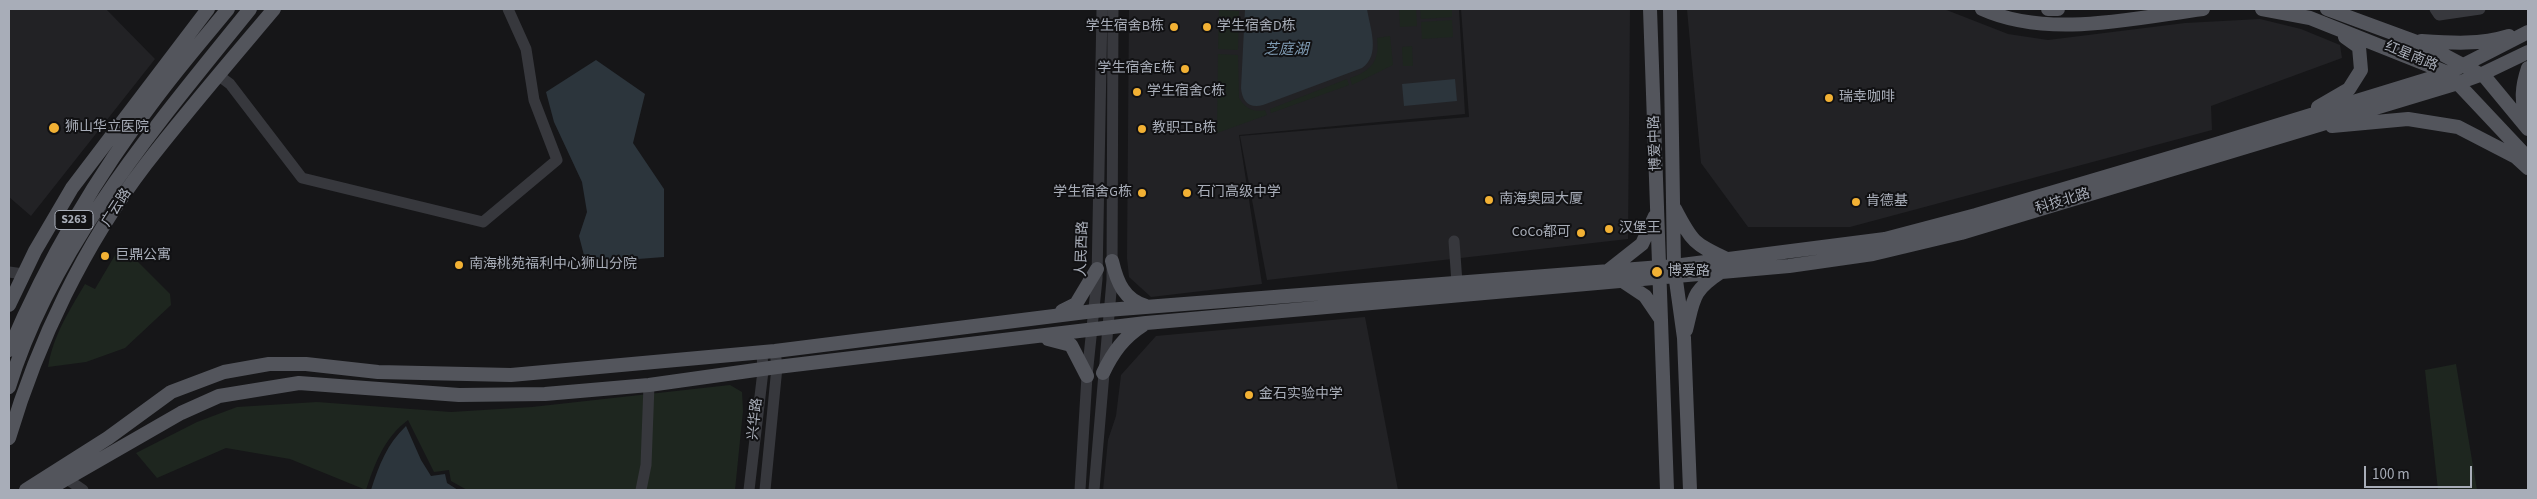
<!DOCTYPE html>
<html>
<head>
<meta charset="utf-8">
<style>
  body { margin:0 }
  #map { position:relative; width:2537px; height:499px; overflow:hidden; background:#161618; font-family:"Source Sans 3",sans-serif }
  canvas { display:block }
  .frame { position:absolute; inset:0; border:10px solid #a8adb8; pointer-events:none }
  .scale { position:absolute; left:2364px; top:466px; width:108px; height:22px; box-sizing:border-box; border:2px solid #a8adb8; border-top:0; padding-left:6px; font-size:15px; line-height:18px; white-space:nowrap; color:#a8adb8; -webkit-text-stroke:4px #111113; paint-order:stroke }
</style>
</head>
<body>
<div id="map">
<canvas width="2537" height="499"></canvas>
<div class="frame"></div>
<div class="scale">100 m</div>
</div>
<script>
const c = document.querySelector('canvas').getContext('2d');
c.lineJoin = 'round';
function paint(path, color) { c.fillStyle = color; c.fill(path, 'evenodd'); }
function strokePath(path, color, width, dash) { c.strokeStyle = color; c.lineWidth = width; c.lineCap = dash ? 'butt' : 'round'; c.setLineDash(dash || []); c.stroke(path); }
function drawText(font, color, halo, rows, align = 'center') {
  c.font = font + ' "Source Sans 3","Noto Sans SC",sans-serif'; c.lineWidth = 4; c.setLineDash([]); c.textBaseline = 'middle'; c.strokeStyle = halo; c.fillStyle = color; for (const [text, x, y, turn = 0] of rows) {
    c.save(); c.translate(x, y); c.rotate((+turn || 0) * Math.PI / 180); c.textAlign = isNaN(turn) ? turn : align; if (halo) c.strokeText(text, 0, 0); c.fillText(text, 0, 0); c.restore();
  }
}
paint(new Path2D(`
  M 9,9 L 106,9 L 155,59 L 31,216 L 9,197 Z
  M 1129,9 L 1459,9 L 1465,114 L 1239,135 L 1262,284 L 1151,297 L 1129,277 L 1127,258 Z
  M 1461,9 L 1630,9 L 1628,239 L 1267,280 L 1240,136 L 1469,117 Z
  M 1687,9 L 1944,9 L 2008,34 L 2048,40 L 2185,23 L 2260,19 L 2301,29 L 2340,45 L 2342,58 L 2211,106 L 2212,130 L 1850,227 L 1748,227 L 1701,163 Z
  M 1365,317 L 1398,490 L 1103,490 L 1108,440 L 1116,416 L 1121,375 L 1156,336 Z`), '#222225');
paint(new Path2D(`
  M 1399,9 L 1416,9 L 1417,26 L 1400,27 Z
  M 1420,9 L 1452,9 L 1452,17 L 1421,19 Z
  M 1219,10 L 1239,11 L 1238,50 L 1218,49 Z
  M 1452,20 L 1453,37 L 1422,39 L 1421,22 Z
  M 1390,36 L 1393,65 L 1352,85 L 1350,78 C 1371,71 1380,61 1377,38 Z
  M 1412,46 L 1413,66 L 1403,66 L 1402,47 Z
  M 1218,54 L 1238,55 L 1239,98 C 1245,108 1254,113 1265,110 L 1267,115 L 1217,133 Z
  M 1347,79 L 1349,85 L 1271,113 L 1270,109 Z
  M 121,245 L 170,294 L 171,305 L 125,348 L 86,362 L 48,367 C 53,336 69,311 85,284 L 95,289 Z
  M 2456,364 L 2477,490 L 2438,490 L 2425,370 Z
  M 730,385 L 742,392 L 743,411 L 735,490 L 467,490 L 451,481 L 449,470 L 434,472 L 408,420 C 384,438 375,463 366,490 L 290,459 L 226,448 L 157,478 L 136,453 L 197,422 L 237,407 L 317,402 L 451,412 L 532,407 Z`), '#1e261f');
paint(new Path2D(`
  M 1245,9 L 1367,9 C 1370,28 1381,55 1362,68 L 1263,105 C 1249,109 1242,101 1241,88 Z
  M 596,60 L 645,94 L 633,143 L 664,189 L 664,257 L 586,263 L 579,236 L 587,212 L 582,182 L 554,122 L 546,92 Z
  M 1455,79 L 1457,101 L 1404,106 L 1402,84 Z
  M 406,426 L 421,460 L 431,476 L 445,474 L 447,483 L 458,490 L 371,490 C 379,465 387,444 406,426 Z`), '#2c353c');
strokePath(new Path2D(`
  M 2435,9 L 2439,15 L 2480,9
  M 218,75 L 230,84 L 302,178 L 483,222 L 557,160 L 534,100 L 526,49 L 508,9
  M 1454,241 L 1457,283
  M 9,272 L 23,274
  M 67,479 L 83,490
  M 641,490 L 646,465 L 649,385
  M 749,490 L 763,371 L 762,353
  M 765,490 L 777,367 L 775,351
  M 1080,490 L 1087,376 L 1097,279 L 1102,9
  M 1094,490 L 1112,280 L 1113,9`), '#37383d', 11);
strokePath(new Path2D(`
  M 1650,9 L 1667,490
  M 1670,9 L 1674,266 L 1684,338 L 1690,490
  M 1982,9 C 2048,39 2134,18 2203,9
  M 2048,9 L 2058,9
  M 2262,9 L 2310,18 L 2448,73 L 2528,158
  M 2327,9 L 2425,45 L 2485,77 L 2528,129
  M 2421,41 C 2451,43 2480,45 2509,36
  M 2528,68 C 2522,86 2520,102 2528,120
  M 2318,107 L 2349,89 L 2361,70 L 2359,47 L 2345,37
  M 2332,126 L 2408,119 L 2458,127 L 2516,157 L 2528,168
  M 1675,209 C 1692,242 1694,244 1727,259
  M 1112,261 C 1117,282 1124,300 1146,306
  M 1609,270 L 1642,244 L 1655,216
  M 1621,280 L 1645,296 L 1660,318
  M 9,305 L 35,251 L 72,188 L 208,9
  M 1062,311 L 1076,304 L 1097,269
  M 1686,330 C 1694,298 1692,291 1721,272
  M 1048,339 L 1071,345 L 1087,376
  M 9,350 C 47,261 97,175 156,98 C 179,67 204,38 228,9
  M 1103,373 C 1113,352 1124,337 1143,325
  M 9,387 C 52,246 159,122 250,9
  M 9,438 C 38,341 84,245 146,164 C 187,111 231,60 274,9
  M 26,490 L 108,438 L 171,392 L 224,372 L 269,364 L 306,364 L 378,372 L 511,375 L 775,351 L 1094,311 L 1674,266 L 1885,239 L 1976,215 L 2213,145 L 2448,73 L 2528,32
  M 47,490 L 181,413 L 219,396 L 299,383 L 459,395 L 545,394 L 649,385 L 777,367 L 1146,323 L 1789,266 L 1873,254 L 1961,233 L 2458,83 L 2480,75 L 2528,52`), '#53555c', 14);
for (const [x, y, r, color] of [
  [1174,27,5,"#f2b134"],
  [1207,27,5,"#f2b134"],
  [1185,69,5,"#f2b134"],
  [1137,92,5,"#f2b134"],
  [1829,98,5,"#f2b134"],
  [54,128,6,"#f2b134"],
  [1142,129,5,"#f2b134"],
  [1142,193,5,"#f2b134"],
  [1187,193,5,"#f2b134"],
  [1489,200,5,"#f2b134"],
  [1856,202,5,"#f2b134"],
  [1609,229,5,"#f2b134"],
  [1581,233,5,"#f2b134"],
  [105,256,5,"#f2b134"],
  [459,265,5,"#f2b134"],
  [1657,272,6,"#f2b134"],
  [1249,395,5,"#f2b134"]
]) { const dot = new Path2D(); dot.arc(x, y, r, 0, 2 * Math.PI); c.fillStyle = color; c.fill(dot); strokePath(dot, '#111113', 2); }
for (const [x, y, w] of [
  [74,220,38]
]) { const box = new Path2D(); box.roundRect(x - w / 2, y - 9.5, w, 19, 4); c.fillStyle = '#111113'; c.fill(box); strokePath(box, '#a8adb8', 1); }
drawText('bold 12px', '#a8adb8', null, [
  ["S263",74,220]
]);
drawText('14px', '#a8adb8', '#111113', [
  ["学生宿舍B栋",1164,27,"right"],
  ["学生宿舍D栋",1217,27],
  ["学生宿舍E栋",1175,69,"right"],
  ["学生宿舍C栋",1147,92],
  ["瑞幸咖啡",1839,98],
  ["狮山华立医院",65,128],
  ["教职工B栋",1152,129],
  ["学生宿舍G栋",1132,193,"right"],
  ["石门高级中学",1197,193],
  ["南海奥园大厦",1499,200],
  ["肯德基",1866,202],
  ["汉堡王",1619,229],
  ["CoCo都可",1571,233,"right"],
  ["巨鼎公寓",115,256],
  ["南海桃苑福利中心狮山分院",469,265],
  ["博爱路",1668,272],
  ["金石实验中学",1259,395]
], 'left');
drawText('14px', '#a8adb8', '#111113', [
  ["红星南路",2411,57,22],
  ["博爱中路",1656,143,-92],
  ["科技北路",2063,202,-17],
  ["广云路",117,208,-57],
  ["人民西路",1083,249,-88],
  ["兴华路",756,419,-84]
]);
drawText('italic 15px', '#7f9bb3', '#111113', [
  ["芝庭湖",1286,51]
]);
</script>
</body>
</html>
